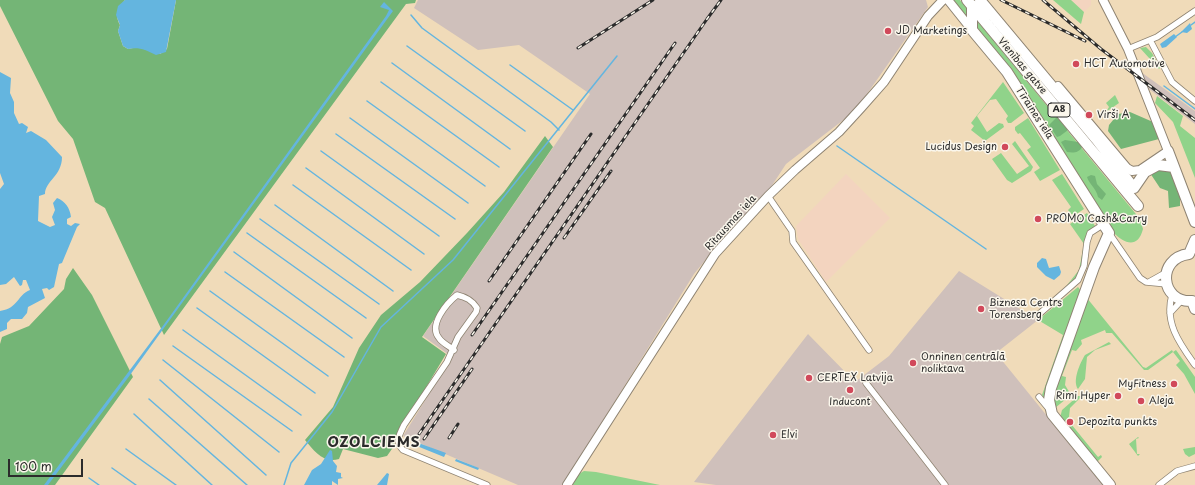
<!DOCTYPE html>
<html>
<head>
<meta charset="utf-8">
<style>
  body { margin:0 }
  #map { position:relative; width:1195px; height:485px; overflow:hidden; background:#f0dbb9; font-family:"Playpen Sans",sans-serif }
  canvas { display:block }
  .scale { position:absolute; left:8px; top:459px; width:75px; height:18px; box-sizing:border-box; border:2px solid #2b2b2b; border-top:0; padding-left:5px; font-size:12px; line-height:14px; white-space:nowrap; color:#2b2b2b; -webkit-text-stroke:3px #fbf7ec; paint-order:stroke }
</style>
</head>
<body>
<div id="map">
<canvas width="1195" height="485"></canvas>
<div class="scale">100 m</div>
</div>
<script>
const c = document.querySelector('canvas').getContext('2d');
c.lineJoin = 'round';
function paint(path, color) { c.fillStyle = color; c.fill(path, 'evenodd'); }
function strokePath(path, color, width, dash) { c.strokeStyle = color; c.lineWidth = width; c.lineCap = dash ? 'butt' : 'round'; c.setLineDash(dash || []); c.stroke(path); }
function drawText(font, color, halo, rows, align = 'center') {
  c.font = font + ' "Playpen Sans",sans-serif'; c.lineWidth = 3; c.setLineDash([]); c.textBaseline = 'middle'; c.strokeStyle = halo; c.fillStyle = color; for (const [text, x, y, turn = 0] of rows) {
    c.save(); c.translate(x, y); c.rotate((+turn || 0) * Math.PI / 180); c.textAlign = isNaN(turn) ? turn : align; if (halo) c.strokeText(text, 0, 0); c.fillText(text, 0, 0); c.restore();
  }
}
paint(new Path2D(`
  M 1071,0 L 1091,0 L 1091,5 L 1084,12 Z
  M 846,174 L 890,218 L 826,282 L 798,239 L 796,226 Z`), '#f3d4bf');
paint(new Path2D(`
  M 418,0 L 926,0 L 928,7 L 855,111 L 786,164 L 769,190 L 712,252 L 694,274 L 563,485 L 518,485 L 403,436 L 452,357 L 423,336 L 590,94 L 519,45 L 478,50 L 414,8 Z
  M 1141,72 L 1195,111 L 1195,124 L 1145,86 Z
  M 959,271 L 1038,320 L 996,353 L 1103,485 L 716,485 L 694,482 L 808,334 L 855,382 L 889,356 Z`), '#cfc0bb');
paint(new Path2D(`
  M 952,0 L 960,0 L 1140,219 L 1143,229 C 1138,249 1124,244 1113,232 Z
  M 1053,0 L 1071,0 L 1084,12 L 1081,24 Z
  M 1146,47 L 1152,53 L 1160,68 L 1159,69 L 1140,48 Z
  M 1003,82 L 1024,113 L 1011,123 L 1008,123 L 1006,119 L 1008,116 L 996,99 L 990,100 L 977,116 L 987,132 L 999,123 L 1003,124 L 1004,127 L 985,141 L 971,130 L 974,126 L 971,123 Z
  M 1115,95 L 1119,103 L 1106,112 L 1109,107 L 1106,103 Z
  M 1157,96 L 1183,116 L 1180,126 L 1195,138 L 1195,178 L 1173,122 L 1155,103 Z
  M 1028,118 L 1060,170 L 1040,181 L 1034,172 L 1040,168 L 1027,150 L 1031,147 L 1020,133 L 1018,134 L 1015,130 L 1015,127 Z
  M 1015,141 L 1033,167 L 1031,171 L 1012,183 L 1007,180 L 992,159 L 1001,153 L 1017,174 L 1029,166 L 1012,144 Z
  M 1062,174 L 1084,209 L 1075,215 L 1071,214 L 1068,210 L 1071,207 L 1052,180 Z
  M 1087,213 L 1095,226 C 1080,239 1087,259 1078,275 C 1075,281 1069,285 1064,289 L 1079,270 L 1084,244 L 1070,224 L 1082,216 L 1084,219 L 1086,218 L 1084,215 Z
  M 1078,287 L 1143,367 L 1146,368 L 1172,350 L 1173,352 L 1176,350 L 1195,377 L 1195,394 L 1184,374 L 1176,365 L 1180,361 L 1173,352 L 1148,370 L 1144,370 L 1112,333 L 1106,333 L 1105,330 L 1081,340 L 1082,344 L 1076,351 L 1072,350 L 1062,376 L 1066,377 L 1065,385 L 1071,395 L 1055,408 L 1049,406 L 1042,395 L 1063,335 L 1038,320 Z
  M 1109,342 L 1111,344 L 1095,350 L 1087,357 L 1085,379 L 1078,389 C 1072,381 1080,363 1085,355 Z
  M 1078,396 L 1082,396 L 1070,408 L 1069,417 L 1067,419 L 1098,457 L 1101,455 L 1102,457 L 1098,461 L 1096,462 L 1060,418 L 1062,410 Z
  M 1138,437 L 1139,438 L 1136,439 L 1137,454 L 1140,454 L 1138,456 L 1129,444 Z
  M 1195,447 L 1195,454 L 1189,457 L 1185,454 L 1183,449 Z
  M 584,471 L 596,472 L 660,485 L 571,485 L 577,475 Z`), '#90d38a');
paint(new Path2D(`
  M 0,0 L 125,0 C 119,8 114,14 120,25 L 118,31 L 123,46 L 128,49 L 138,47 L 160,54 L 167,49 L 176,0 L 416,0 L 415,3 L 406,4 L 164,335 L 105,208 L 95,202 L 73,139 L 58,121 L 0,6 Z
  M 1130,112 L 1153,122 L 1159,139 L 1121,149 L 1108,131 L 1109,125 L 1118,114 Z
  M 1057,117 L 1068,130 L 1060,136 L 1057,137 L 1049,125 Z
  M 545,136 L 553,147 L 422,337 L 446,354 L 395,439 L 394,446 L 387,456 L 378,458 L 343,449 L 339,459 C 324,464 314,451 305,440 L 333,407 L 359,348 L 381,315 L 420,282 L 467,233 L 504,192 Z
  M 1065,140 L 1078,142 L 1082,147 C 1079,153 1073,153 1067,152 L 1061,142 Z
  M 1170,168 L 1180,193 L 1180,206 L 1169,208 L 1168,191 L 1160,188 L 1150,173 Z
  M 1091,175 L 1095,176 L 1097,184 L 1106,194 L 1102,200 L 1098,197 C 1096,188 1089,184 1087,177 Z
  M 73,268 L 92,295 L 133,377 L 55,485 L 0,485 L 0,344 L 2,337 L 29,326 L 64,289 L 66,279 Z`), '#74b576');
paint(new Path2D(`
  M 125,0 L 176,0 L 166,52 L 156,55 C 145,50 140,47 128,49 L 123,46 L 118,31 L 120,25 L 116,15 L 118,6 Z
  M 384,2 L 393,11 L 130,375 L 48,485 L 44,485 L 165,323 L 386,16 L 389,10 L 380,7 Z
  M 1190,23 L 1192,29 L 1187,33 L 1181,32 Z
  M 1174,34 L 1177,37 L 1166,47 L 1162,48 L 1160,44 Z
  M 0,72 L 11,78 L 10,93 L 14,102 L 14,113 L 19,124 L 22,123 L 28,127 L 26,133 L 31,131 L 46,140 L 62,157 C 62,176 45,181 45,194 L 39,196 L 38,221 L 50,227 L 55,225 L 52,217 L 55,210 L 53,203 L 57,198 C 65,201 70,208 71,217 L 67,219 L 67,224 L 71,226 L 75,223 L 80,224 L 77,227 L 62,263 L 59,264 L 54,287 L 49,290 L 47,288 L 42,289 L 45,298 L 28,307 L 27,313 L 22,319 L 11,319 L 7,323 L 7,329 L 0,332 L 0,311 C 19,308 17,295 30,290 L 26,280 L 23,280 L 22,285 L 20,286 L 14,277 L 6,284 L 0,285 L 0,189 L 4,184 L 0,173 Z
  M 1042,258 L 1046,259 L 1049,268 L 1059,266 L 1061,272 L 1060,275 L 1054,280 L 1046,276 L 1037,267 L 1037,263 Z
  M 413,441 L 446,453 L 444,457 L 412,444 Z
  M 330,450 L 332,451 L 333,461 L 337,466 L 336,472 L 341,473 L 341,477 L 343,478 L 338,479 L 338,485 L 332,481 L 332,485 L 304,485 L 312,470 L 321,464 Z
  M 456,459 L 479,468 L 478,470 L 455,461 Z
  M 387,473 L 389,474 L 387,485 L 377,485 Z`), '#64b5df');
strokePath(new Path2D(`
  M 411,15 L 422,28 L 551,122 L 559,130
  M 1191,25 L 1195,22
  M 1175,37 L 1182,32
  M 407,46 L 525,131
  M 392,63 L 510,149
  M 510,65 L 573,110
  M 381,82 L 499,167
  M 1164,86 L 1195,109
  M 367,101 L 485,186
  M 350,118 L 468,203
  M 336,134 L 455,219
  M 837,146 L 986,249
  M 321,151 L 439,236
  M 306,168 L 424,254
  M 293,185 L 411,270
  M 275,205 L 393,291
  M 260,219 L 379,304
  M 247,233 L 366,318
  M 234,252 L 352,338
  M 225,272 L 344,357
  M 210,291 L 328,376
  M 197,308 L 315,393
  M 183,330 L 301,415
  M 173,346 L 292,431
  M 163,360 L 279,452
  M 160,380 L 266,475
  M 149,399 L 247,485
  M 134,414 L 212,485
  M 126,449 L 176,485
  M 112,468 L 136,485
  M 89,478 L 99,485
  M 284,485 L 291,463 L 332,412 L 381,327 L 453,260 L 617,56`), '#64b5df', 1.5);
const street = new Path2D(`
  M 1150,40 L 1172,82 L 1195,101
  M 1128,49 L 1157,37 L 1195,11
  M 768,196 L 792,231 L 793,242 L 869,350
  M 1109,233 L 1140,278 L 1146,282 L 1167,284
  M 1149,282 L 1167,272
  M 1172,295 C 1164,323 1180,344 1195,365
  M 1170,313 L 1182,300
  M 1038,315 L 1078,280 L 1084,266 L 1087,242 L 1090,233 L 1104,224
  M 454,350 C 449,346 442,343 439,338 C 428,325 447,303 457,295 C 466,297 472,300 477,308 L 476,312 L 458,337 L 447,362 L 404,425 C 399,435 395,442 403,450 L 487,485
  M 866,383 L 945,485
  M 1039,397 L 1049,409
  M 1159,485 L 1177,471 L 1195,466`);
const secondary = new Path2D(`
  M 948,0 L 972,30
  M 1058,86 L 1127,168 L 1132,171 L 1140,170 L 1168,151 L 1128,49 L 1103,0
  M 567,485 L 715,254 L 768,196 L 795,170 L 839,132 L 861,108 L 884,82 L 928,16 L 943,0`);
const highway = new Path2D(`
  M 967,0 L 1138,206
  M 980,0 L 1096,139 L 1134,188 L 1145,172 L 1158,165 L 1174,167
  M 972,5 L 972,30 L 1007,72 L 1109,233 L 1094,267 L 1051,388 L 1049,400 L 1052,414 L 1110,485
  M 1168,151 L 1195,222
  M 1195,240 L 1189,254 C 1156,258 1160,303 1192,301 L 1195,309`);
strokePath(street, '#8e8372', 7);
strokePath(secondary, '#8e8372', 10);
strokePath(highway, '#8e8372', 12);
strokePath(street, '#fff', 5.5);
strokePath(secondary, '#fff', 8);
strokePath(highway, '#fff', 10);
const rail = new Path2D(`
  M 1001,0 L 1085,41
  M 1043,0 L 1101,49 L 1195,120
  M 578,48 L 653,0
  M 564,238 L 611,171
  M 489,281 L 591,134
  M 472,335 L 675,43
  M 419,434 L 707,19 L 721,0
  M 449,438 L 458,424
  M 424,439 L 472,369`);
strokePath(rail, '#2b2b2b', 3);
strokePath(rail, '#fbf7ec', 1.5, [4.5]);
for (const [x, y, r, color] of [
  [888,31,4,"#d1495b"],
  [1076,64,4,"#d1495b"],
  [1089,115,4,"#d1495b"],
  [1005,147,4,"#d1495b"],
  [1038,219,4,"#d1495b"],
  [981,309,4,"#d1495b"],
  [913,363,4,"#d1495b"],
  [809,378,4,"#d1495b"],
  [1174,384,4,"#d1495b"],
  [850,390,4,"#d1495b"],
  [1118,396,4,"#d1495b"],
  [1141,401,4,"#d1495b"],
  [1070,422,4,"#d1495b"],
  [773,435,4,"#d1495b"]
]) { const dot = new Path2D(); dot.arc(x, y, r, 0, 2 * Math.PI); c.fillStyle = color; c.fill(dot); strokePath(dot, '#fbf7ec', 1.5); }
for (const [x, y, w] of [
  [1059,110,22]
]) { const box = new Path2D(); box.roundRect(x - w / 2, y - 7, w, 14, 3); c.fillStyle = '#fbf7ec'; c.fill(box); strokePath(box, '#2b2b2b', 1); }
drawText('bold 9px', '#2b2b2b', null, [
  ["A8",1059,110]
]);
drawText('10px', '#2b2b2b', '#fbf7ec', [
  ["JD Marketings",896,31],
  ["HCT Automotive",1084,64],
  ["Virši A",1097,115],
  ["Lucidus Design",997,147,"right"],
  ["PROMO Cash&Carry",1046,219],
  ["Biznesa Centrs",989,303],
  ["Torensberg",989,315],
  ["Onninen centrālā",921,357],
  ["noliktava",921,369],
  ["CERTEX Latvija",817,378],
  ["MyFitness",1166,384,"right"],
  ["Rimi Hyper",1110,396,"right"],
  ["Aleja",1149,401],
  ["Inducont",850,402,"center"],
  ["Depozīta punkts",1078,422],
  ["Elvi",781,435]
], 'left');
drawText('10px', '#2b2b2b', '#fbf7ec', [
  ["Vienības gatve",1022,66,50],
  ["Tīraines iela",1034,113,57],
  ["Rītausmas iela",731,223,-48]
]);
c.letterSpacing = '1px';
drawText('bold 14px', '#2b2b2b', '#fbf7ec', [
  ["OZOLCIEMS",374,443]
]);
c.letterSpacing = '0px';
</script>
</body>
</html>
